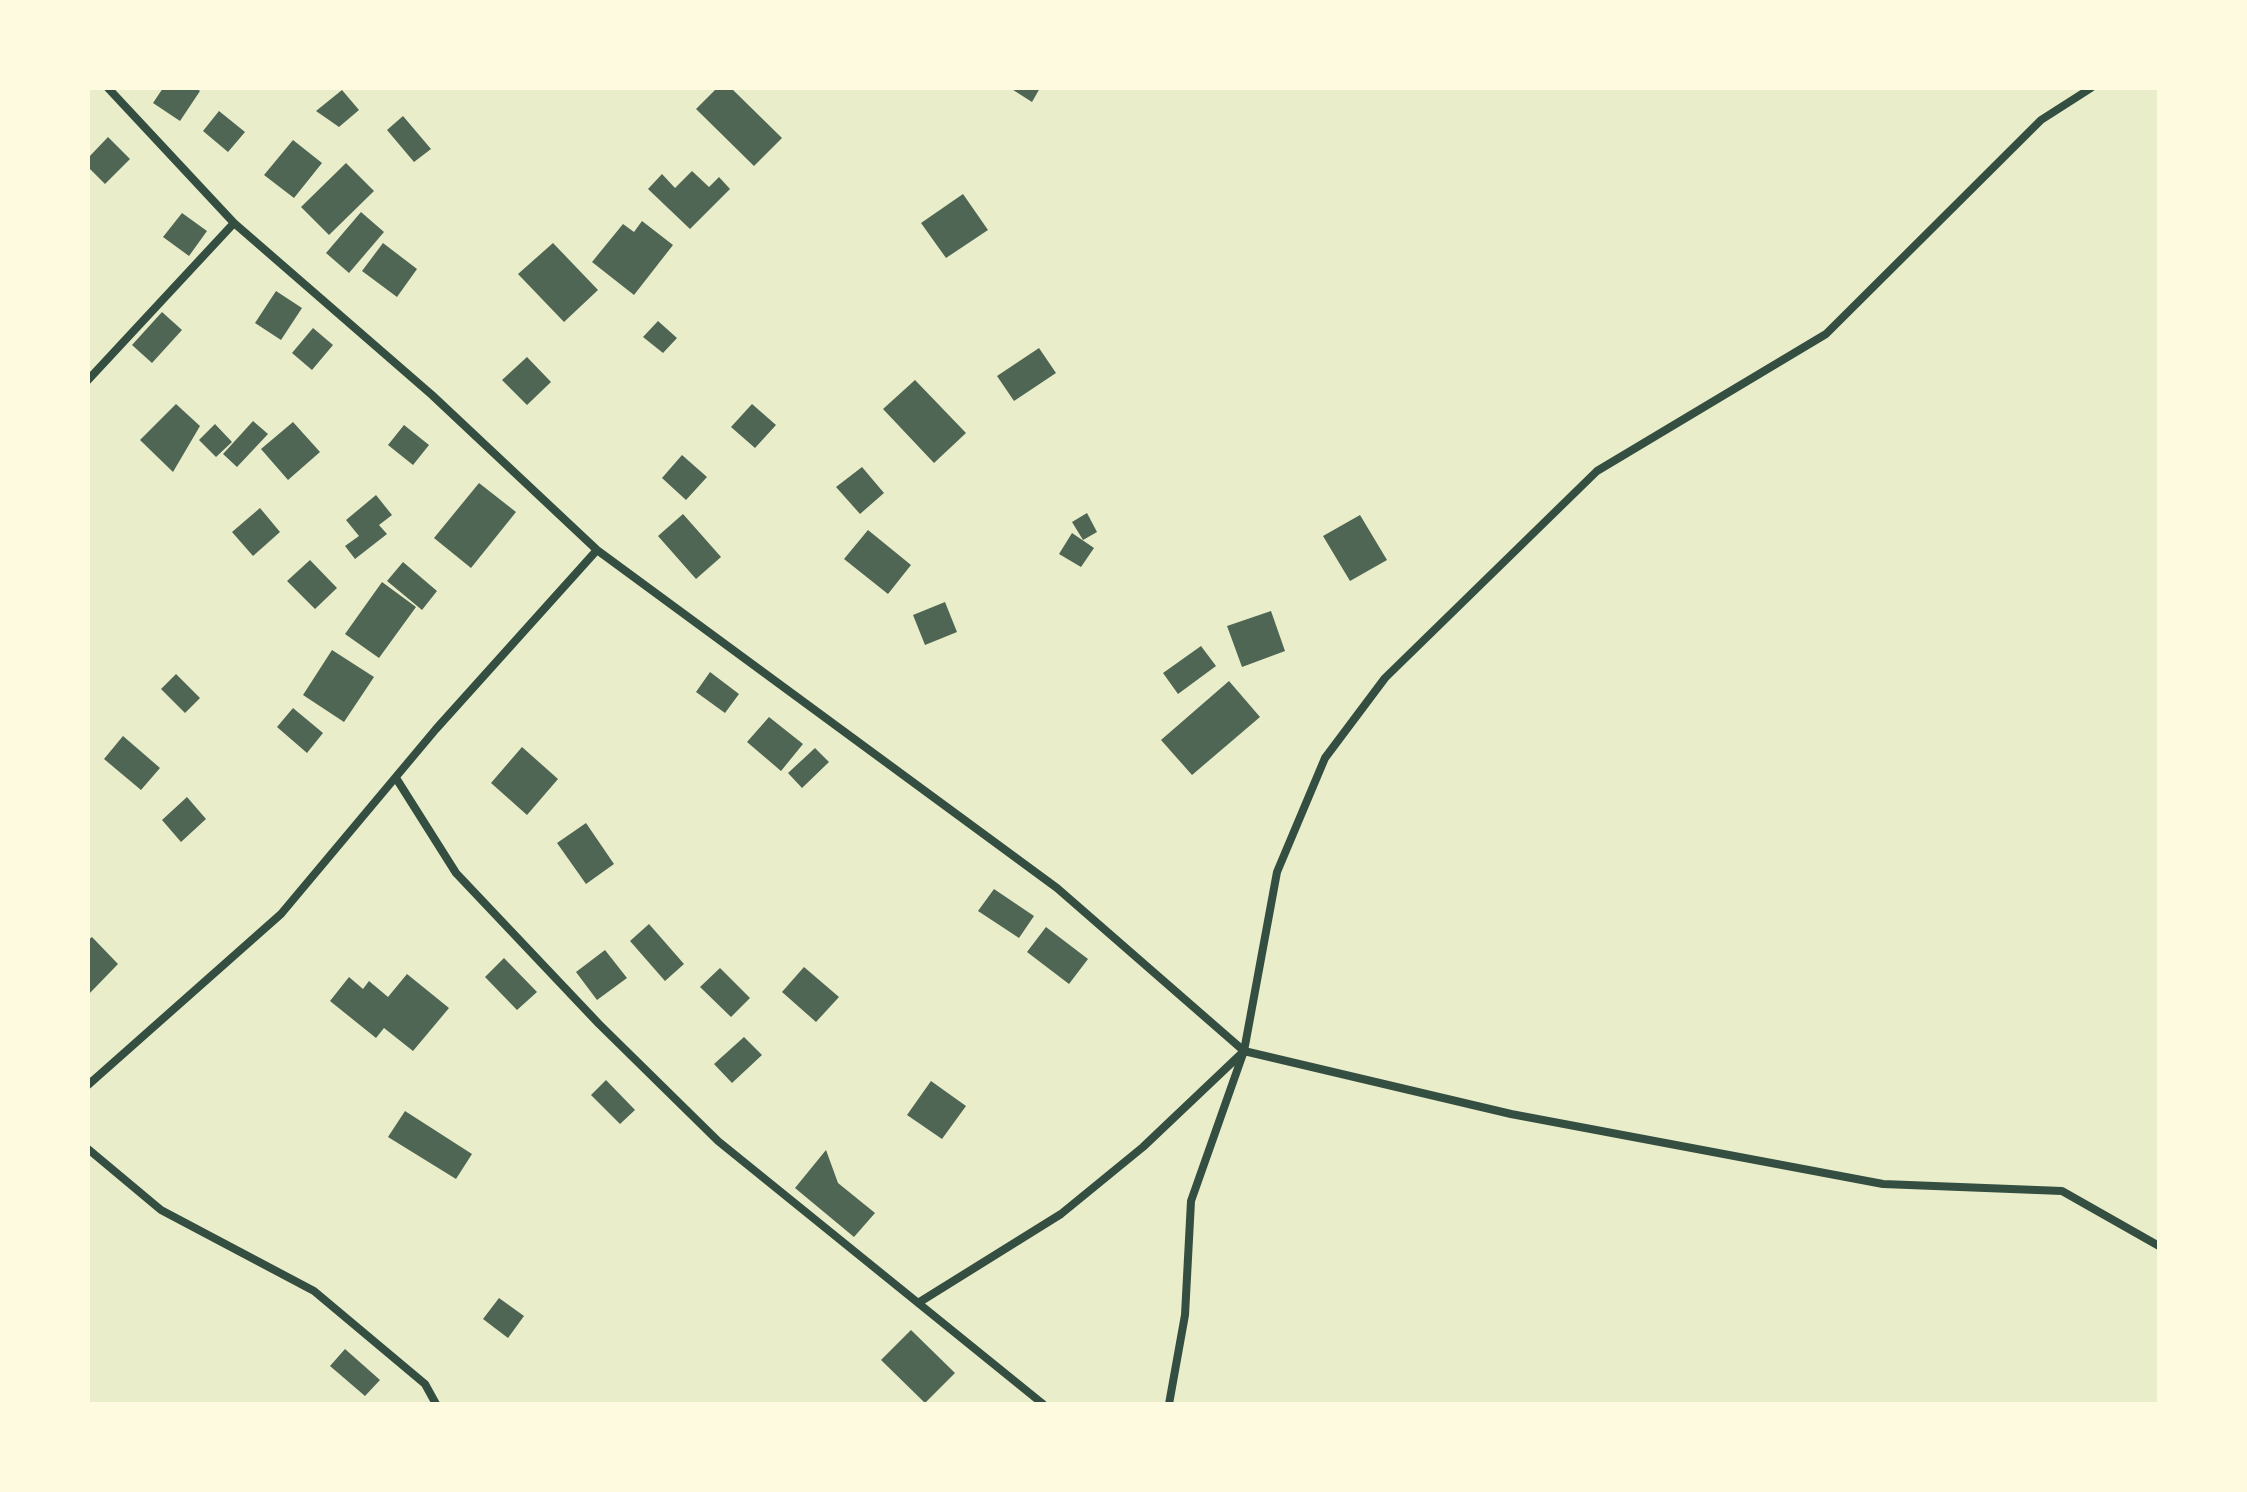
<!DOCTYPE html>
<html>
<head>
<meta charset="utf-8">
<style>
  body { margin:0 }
  #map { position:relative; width:2247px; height:1492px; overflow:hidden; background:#e9edc9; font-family:Ubuntu,sans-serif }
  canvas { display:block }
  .frame { position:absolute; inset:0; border:90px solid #fefae0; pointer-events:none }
</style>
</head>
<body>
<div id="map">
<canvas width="2247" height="1492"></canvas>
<div class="frame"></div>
</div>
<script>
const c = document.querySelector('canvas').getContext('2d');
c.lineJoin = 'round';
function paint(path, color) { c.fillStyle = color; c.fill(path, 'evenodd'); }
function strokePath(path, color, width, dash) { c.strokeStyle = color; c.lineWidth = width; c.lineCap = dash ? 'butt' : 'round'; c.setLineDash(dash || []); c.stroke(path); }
paint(new Path2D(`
  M 163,88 L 196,88 L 200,91 L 180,121 L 153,103 Z
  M 717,88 L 731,88 L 782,138 L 754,166 L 696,109 Z
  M 1010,88 L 1040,88 L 1032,102 Z
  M 342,90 L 359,110 L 339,127 L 316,111 Z
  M 219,111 L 245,132 L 228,152 L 203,131 Z
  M 403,116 L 431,149 L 414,162 L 387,130 Z
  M 108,137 L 130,159 L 105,184 L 88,167 L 88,158 Z
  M 293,140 L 322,163 L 294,198 L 264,175 Z
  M 346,163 L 374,191 L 329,235 L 301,207 Z
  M 692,171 L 709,187 L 719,177 L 730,189 L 690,229 L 648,189 L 662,174 L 675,188 Z
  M 963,194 L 988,230 L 946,258 L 921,223 Z
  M 361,212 L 384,232 L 349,273 L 326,253 Z
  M 182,213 L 207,231 L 189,256 L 163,237 Z
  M 642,221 L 673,245 L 634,295 L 592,262 L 623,224 L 634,232 Z
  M 383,243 L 417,269 L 397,297 L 362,271 Z
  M 553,243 L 598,290 L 564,322 L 518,274 Z
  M 276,291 L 302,308 L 281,340 L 255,323 Z
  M 162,312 L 182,330 L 152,363 L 132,345 Z
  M 658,321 L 677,338 L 663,353 L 643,337 Z
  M 313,328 L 333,345 L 312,370 L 292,353 Z
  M 1039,348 L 1056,373 L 1014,401 L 997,376 Z
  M 527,357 L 551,382 L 527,405 L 502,380 Z
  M 915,380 L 966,433 L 934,463 L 883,409 Z
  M 176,404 L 200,426 L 173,472 L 140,440 Z
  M 752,404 L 776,425 L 755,448 L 731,427 Z
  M 253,421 L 268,434 L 237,467 L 223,454 Z
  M 293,422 L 320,452 L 288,480 L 261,449 Z
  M 215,424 L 232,442 L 216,457 L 199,440 Z
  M 404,425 L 429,445 L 413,465 L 388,445 Z
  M 682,455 L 707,477 L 686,500 L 662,478 Z
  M 862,467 L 884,493 L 860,514 L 836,487 Z
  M 479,483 L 516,512 L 471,568 L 434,538 Z
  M 376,495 L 392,515 L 379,525 L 387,534 L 355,559 L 345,546 L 359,536 L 346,520 Z
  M 260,508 L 280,532 L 253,556 L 232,532 Z
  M 1087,513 L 1097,532 L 1083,540 L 1072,522 Z
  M 683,514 L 721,557 L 696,579 L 658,536 Z
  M 1360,515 L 1387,560 L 1350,581 L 1323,536 Z
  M 868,530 L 911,565 L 888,594 L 844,559 Z
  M 1072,533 L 1094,548 L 1081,567 L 1059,554 Z
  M 310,560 L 337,588 L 315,609 L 287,581 Z
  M 403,562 L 437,591 L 422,610 L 387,581 Z
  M 382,582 L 416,607 L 379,658 L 345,634 Z
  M 945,602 L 957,632 L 925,645 L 913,615 Z
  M 1271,611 L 1285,651 L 1242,667 L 1227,626 Z
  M 1201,646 L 1216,666 L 1178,694 L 1163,673 Z
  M 332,650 L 374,677 L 344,722 L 303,695 Z
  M 710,672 L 739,694 L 725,713 L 696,692 Z
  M 176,674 L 200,698 L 185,713 L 161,689 Z
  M 1229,681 L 1260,717 L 1192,775 L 1161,740 Z
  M 293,708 L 323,733 L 307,753 L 277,727 Z
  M 769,717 L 803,744 L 781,771 L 747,742 Z
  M 123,736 L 160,768 L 141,790 L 104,759 Z
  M 522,747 L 558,779 L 527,815 L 491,783 Z
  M 815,748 L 829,762 L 802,788 L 788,773 Z
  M 187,797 L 206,819 L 181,842 L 162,820 Z
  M 586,823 L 614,864 L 586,884 L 557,843 Z
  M 994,889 L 1034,916 L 1019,938 L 978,911 Z
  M 649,924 L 684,964 L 665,981 L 630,941 Z
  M 1046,927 L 1088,959 L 1069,984 L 1027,952 Z
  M 92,937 L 118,964 L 88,995 L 88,940 Z
  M 605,950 L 627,978 L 597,1000 L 576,972 Z
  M 504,958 L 537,992 L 517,1010 L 485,977 Z
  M 804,967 L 839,997 L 816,1022 L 782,992 Z
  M 720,968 L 750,998 L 731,1017 L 700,987 Z
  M 407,974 L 449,1008 L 413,1051 L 384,1028 L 376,1038 L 330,1001 L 349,977 L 363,989 L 369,981 L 388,997 Z
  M 744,1037 L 762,1055 L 732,1083 L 714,1064 Z
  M 606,1080 L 635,1110 L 620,1124 L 591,1095 Z
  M 931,1081 L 966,1106 L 942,1139 L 907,1115 Z
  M 405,1111 L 472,1154 L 456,1179 L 388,1137 Z
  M 826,1150 L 838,1183 L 875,1213 L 854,1237 L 795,1188 Z
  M 499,1298 L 524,1316 L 508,1338 L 483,1319 Z
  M 911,1330 L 955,1373 L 925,1403 L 881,1360 Z
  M 345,1349 L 380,1380 L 365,1396 L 330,1366 Z`), '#4f6655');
strokePath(new Path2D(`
  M 108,88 L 234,223 L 432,395 L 597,550 L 1057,888 L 1244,1051 L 1511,1114 L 1883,1184 L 2062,1191 L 2159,1246
  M 88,380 L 234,223
  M 396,778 L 456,873 L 599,1024 L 718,1141 L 1043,1404
  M 88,1085 L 281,914 L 436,729 L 597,550
  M 88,1149 L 161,1210 L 314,1291 L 425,1384 L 436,1404
  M 918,1303 L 1061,1214 L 1143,1147 L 1241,1054
  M 1169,1404 L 1185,1315 L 1191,1201 L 1244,1051 L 1277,872 L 1325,758 L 1385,678 L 1597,471 L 1826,334 L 2041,120 L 2091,88`), '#344e41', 8);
</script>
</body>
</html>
